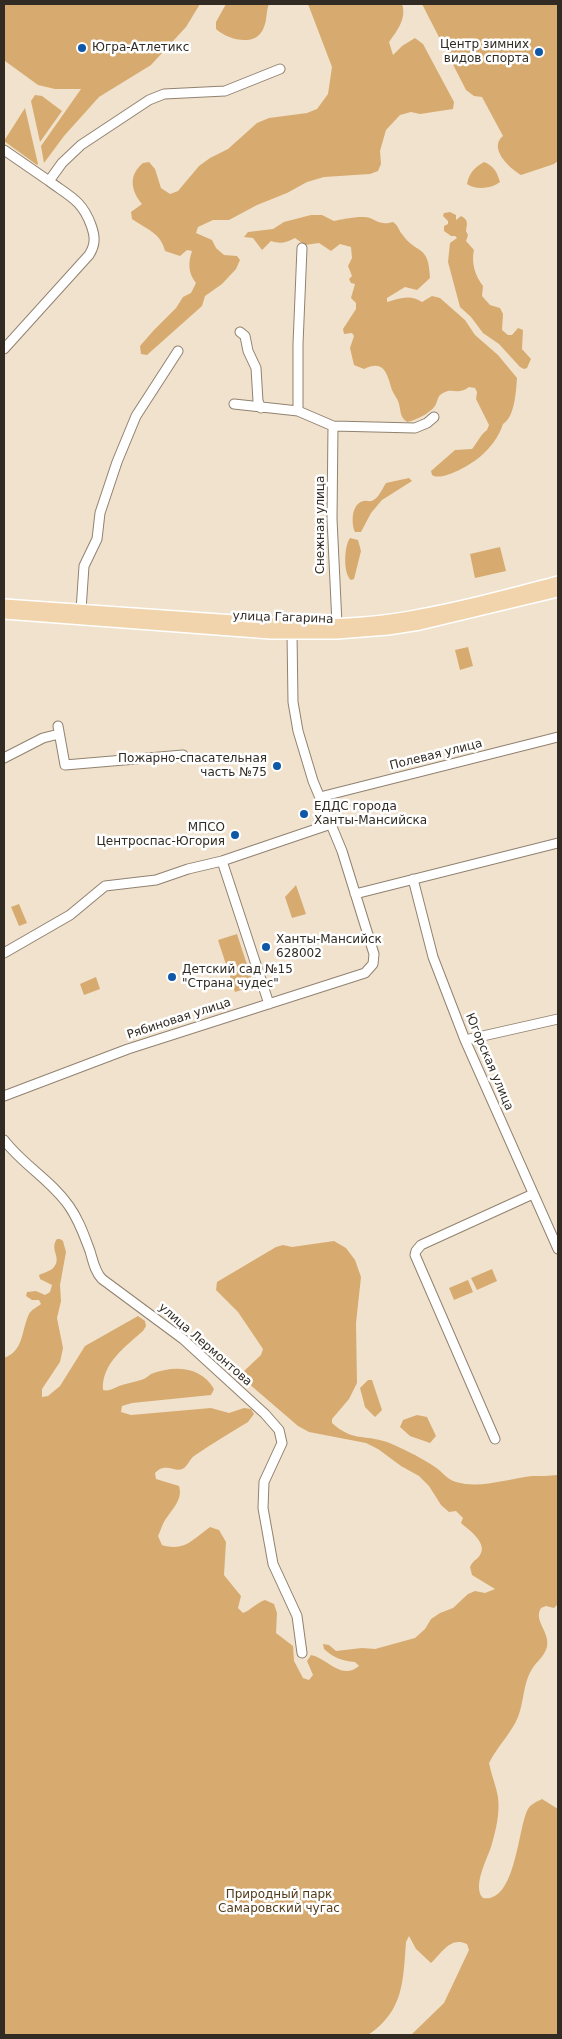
<!DOCTYPE html>
<html>
<head>
<meta charset="utf-8">
<style>
  body { margin:0 }
  #map { position:relative; width:562px; height:2039px; overflow:hidden; background:#f1e2cd; font-family:"DejaVu Sans",sans-serif }
  canvas { display:block }
  .frame { position:absolute; inset:0; border:5px solid #312b23; pointer-events:none }
</style>
</head>
<body>
<div id="map">
<canvas width="562" height="2039"></canvas>
<div class="frame"></div>
</div>
<script>
const c = document.querySelector('canvas').getContext('2d');
c.lineJoin = 'round';
function paint(path, color) { c.fillStyle = color; c.fill(path, 'evenodd'); }
function strokePath(path, color, width, dash) { c.strokeStyle = color; c.lineWidth = width; c.lineCap = dash ? 'butt' : 'round'; c.setLineDash(dash || []); c.stroke(path); }
function drawText(font, color, halo, rows, align = 'center') {
  c.font = font + ' "DejaVu Sans",sans-serif'; c.lineWidth = 5; c.setLineDash([]); c.textBaseline = 'middle'; c.strokeStyle = halo; c.fillStyle = color; for (const [text, x, y, turn = 0] of rows) {
    c.save(); c.translate(x, y); c.rotate((+turn || 0) * Math.PI / 180); c.textAlign = isNaN(turn) ? turn : align; if (halo) c.strokeText(text, 0, 0); c.fillText(text, 0, 0); c.restore();
  }
}
paint(new Path2D(`
  M 4,4 L 200,4 L 186,27 L 151,65 L 99,97 L 64,136 L 44,163 L 41,146 L 81,89 L 55,89 L 38,85 L 5,61 L 4,62 Z
  M 226,4 L 269,4 C 266,11 267,20 264,27 C 257,48 228,40 216,29 L 216,22 Z
  M 308,4 L 402,4 C 407,18 397,31 389,42 L 393,55 L 402,46 L 415,38 L 423,44 L 454,102 L 453,109 L 420,114 L 411,112 L 400,115 L 386,130 L 380,151 L 381,164 L 378,171 L 370,174 L 324,177 L 307,182 L 287,193 L 257,205 L 229,220 L 213,220 L 198,227 L 196,233 L 212,240 L 216,248 L 224,255 L 237,256 L 240,260 L 236,269 L 222,284 L 205,296 L 202,306 L 147,355 L 141,354 L 140,346 L 154,330 L 176,308 L 183,297 L 191,293 L 196,283 C 188,273 188,263 192,251 L 187,250 L 180,256 L 165,251 C 161,233 146,229 132,219 L 131,212 L 142,204 C 131,191 128,175 143,163 L 149,162 L 155,169 L 161,188 L 170,194 L 178,191 L 199,166 L 210,158 L 228,149 L 257,123 L 269,118 L 307,113 L 317,109 L 328,94 L 332,67 Z
  M 422,4 L 558,4 L 558,161 L 554,164 L 521,175 C 509,168 488,148 503,136 L 482,97 L 474,96 L 466,90 Z
  M 35,95 L 42,96 L 62,111 L 40,142 L 31,101 Z
  M 25,108 L 38,164 L 37,165 L 4,141 Z
  M 484,162 C 494,166 497,172 500,182 C 492,189 475,190 467,184 C 469,173 475,167 484,162 Z
  M 450,212 L 456,215 L 456,220 L 461,216 C 469,220 467,224 466,231 L 468,235 L 466,241 L 474,250 C 471,262 475,276 483,286 L 482,296 L 490,305 L 500,308 L 503,314 L 502,330 L 508,335 L 512,335 L 518,328 L 523,330 L 522,349 L 531,359 L 527,368 L 524,369 L 520,367 L 499,344 L 483,333 L 471,317 L 460,307 L 448,262 L 450,243 L 457,238 L 455,236 L 451,236 L 444,231 L 444,226 L 448,224 L 448,221 L 443,216 L 444,213 Z
  M 311,215 L 322,215 L 334,221 C 342,219 362,215 370,218 C 379,222 382,225 393,222 C 398,225 398,229 402,234 C 416,255 429,243 430,278 L 417,290 L 405,287 L 387,298 L 387,302 C 399,298 411,294 422,302 L 432,296 L 440,298 L 465,320 L 475,335 L 498,355 L 517,378 C 516,391 515,417 503,424 C 499,437 490,448 481,456 C 472,464 442,482 432,475 L 431,471 L 455,450 L 472,449 C 477,443 481,434 487,430 L 489,425 L 476,399 L 477,392 L 475,388 L 469,387 C 456,396 453,387 443,393 C 437,396 438,401 435,406 C 430,413 415,421 407,422 C 400,417 401,412 399,404 C 398,399 394,395 392,390 C 387,373 384,359 364,369 L 354,365 L 350,348 L 354,336 L 352,333 L 344,334 L 343,329 L 356,309 L 356,303 L 351,298 L 355,284 L 351,283 L 349,279 L 352,276 L 348,266 L 352,258 L 351,247 L 340,244 L 331,251 L 319,243 L 305,245 L 295,238 C 286,243 280,244 271,241 L 262,250 L 253,238 L 244,237 L 248,232 L 273,229 L 284,222 Z
  M 409,478 L 412,481 L 382,500 L 371,513 L 361,532 L 355,532 C 351,524 351,503 364,501 C 368,500 370,503 375,499 C 380,495 382,489 386,483 Z
  M 350,538 L 358,540 L 361,551 L 354,579 L 351,580 C 343,574 344,546 350,538 Z
  M 500,547 L 506,571 L 475,578 L 470,554 Z
  M 468,647 L 473,666 L 460,670 L 455,650 Z
  M 296,885 L 306,914 L 292,918 L 285,897 Z
  M 19,904 L 27,923 L 19,926 L 11,907 Z
  M 237,934 L 254,986 L 235,992 L 218,940 Z
  M 96,977 L 100,989 L 84,995 L 80,984 Z
  M 57,1239 L 60,1239 L 63,1241 L 66,1252 L 60,1285 L 61,1301 L 57,1318 L 63,1348 L 60,1362 L 42,1389 L 42,1397 L 48,1396 L 60,1386 L 85,1346 L 138,1316 L 145,1321 L 146,1326 L 143,1331 C 126,1346 101,1364 103,1390 C 110,1392 115,1387 122,1385 C 128,1383 135,1382 141,1380 C 145,1379 148,1376 151,1374 C 174,1365 201,1366 214,1389 L 211,1395 L 132,1403 L 122,1406 L 121,1412 L 131,1415 L 211,1408 L 229,1413 L 244,1408 L 251,1409 L 254,1414 L 248,1422 C 230,1433 211,1444 194,1456 C 190,1459 188,1465 184,1468 C 176,1474 166,1461 155,1473 L 156,1479 L 179,1486 C 184,1501 168,1513 163,1524 C 161,1528 160,1532 158,1536 L 162,1545 C 185,1552 193,1539 210,1527 L 219,1530 L 226,1542 L 224,1575 L 241,1596 L 238,1608 L 243,1613 C 251,1610 256,1603 265,1600 L 274,1604 L 277,1613 L 276,1633 L 293,1646 L 294,1661 L 303,1678 L 309,1680 L 313,1675 L 307,1661 L 311,1655 C 327,1658 341,1681 359,1666 L 355,1662 C 342,1661 334,1658 324,1649 L 323,1644 L 329,1645 L 336,1651 L 362,1648 L 375,1649 L 415,1638 L 425,1629 L 431,1619 L 440,1613 L 453,1608 L 468,1594 L 475,1591 L 485,1593 L 495,1589 L 472,1575 L 470,1567 C 473,1560 477,1560 480,1555 C 488,1543 469,1530 461,1523 L 463,1518 L 456,1511 L 449,1512 L 441,1505 L 429,1486 L 419,1476 L 401,1466 L 378,1449 L 366,1443 L 309,1432 L 298,1426 L 248,1383 L 243,1378 L 243,1372 L 261,1355 L 263,1349 L 238,1312 L 216,1290 L 217,1282 L 276,1247 L 283,1245 L 292,1247 L 334,1241 L 346,1248 L 355,1260 L 361,1277 L 356,1323 L 357,1383 L 349,1399 L 332,1419 L 332,1423 C 353,1442 363,1434 387,1442 C 400,1447 424,1459 435,1467 C 443,1472 446,1479 456,1482 C 480,1489 507,1479 532,1476 C 540,1476 549,1476 558,1475 L 558,1604 L 554,1608 L 546,1606 L 541,1608 C 533,1621 550,1631 547,1647 C 544,1657 537,1661 532,1669 C 523,1683 524,1702 518,1717 C 512,1732 497,1747 489,1763 C 491,1774 496,1785 498,1797 C 500,1814 496,1830 491,1847 C 487,1859 472,1887 483,1898 C 515,1904 518,1830 527,1811 C 529,1805 536,1802 542,1799 L 558,1809 L 558,2035 L 411,2035 L 444,2003 L 469,1950 L 467,1944 C 450,1936 442,1953 431,1963 L 416,1949 L 409,1936 L 406,1942 C 403,1981 404,2011 368,2035 L 4,2035 L 4,1358 C 24,1351 21,1331 29,1314 C 31,1310 37,1307 41,1304 L 39,1300 L 32,1300 L 26,1296 L 27,1292 L 36,1291 L 45,1295 L 50,1292 L 52,1285 L 40,1279 L 39,1275 C 43,1273 51,1271 54,1267 C 62,1258 49,1249 57,1239 Z
  M 492,1269 L 497,1281 L 477,1290 L 471,1278 Z
  M 468,1280 L 473,1292 L 454,1300 L 449,1288 Z
  M 368,1380 L 372,1380 L 382,1410 L 375,1417 L 365,1407 L 360,1388 Z
  M 417,1415 L 427,1417 L 436,1436 L 430,1443 L 410,1436 L 400,1427 L 403,1420 Z`), '#d7ab6f');
const minor = new Path2D(`
  M 4,150 L 49,181 L 62,163 L 81,145 L 149,100 L 164,94 L 225,91 L 280,69
  M 302,248 L 298,344 L 298,411 L 333,426 L 332,519 L 337,624
  M 240,332 L 245,336 L 248,351 L 256,368 L 258,401 L 261,408
  M 4,349 L 89,255 C 96,244 95,236 91,225 C 82,200 69,196 49,181
  M 234,404 L 298,411
  M 333,426 L 415,428 L 427,423 L 434,417
  M 81,610 L 84,566 L 97,539 L 100,513 L 117,462 L 136,416 L 178,351
  M 58,726 L 65,765 L 183,755
  M 4,758 L 43,738 L 59,734
  M 320,797 L 558,737
  M 222,861 L 269,1004
  M 413,879 L 433,957 L 465,1040 L 558,1249
  M 355,894 L 558,843
  M 4,953 L 70,915 L 105,886 L 156,880 L 188,869 L 222,861 L 331,824
  M 465,1040 L 558,1019
  M 4,1096 L 128,1049 L 365,973 L 373,964 L 374,954 L 342,851 L 313,781 L 298,731 L 293,702 L 292,634
  M 4,1140 C 23,1165 51,1180 69,1206 C 79,1220 84,1235 90,1251 C 93,1261 95,1272 102,1279 L 183,1339 L 265,1414 L 279,1430 L 282,1443 L 264,1482 L 263,1508 L 273,1564 L 297,1616 L 302,1653
  M 495,1439 L 415,1255 L 416,1251 L 421,1245 L 533,1194`);
const major = new Path2D(`
  M 4,605 L 292,625 C 335,625 378,624 421,615 C 467,607 513,594 558,582
  M 4,613 L 271,633 L 337,633 L 388,629 L 420,624 L 558,591`);
strokePath(minor, '#918270', 11);
strokePath(major, '#fff', 14);
strokePath(minor, '#fff', 9);
strokePath(major, '#f1d4ac', 11);
for (const [x, y, r, color] of [
  [82,48,5,"#0e58a7"],
  [539,52,5,"#0e58a7"],
  [277,766,5,"#0e58a7"],
  [304,814,5,"#0e58a7"],
  [235,835,5,"#0e58a7"],
  [266,947,5,"#0e58a7"],
  [172,977,5,"#0e58a7"]
]) { const dot = new Path2D(); dot.arc(x, y, r, 0, 2 * Math.PI); c.fillStyle = color; c.fill(dot); strokePath(dot, '#fff', 2); }
drawText('12px', '#312b23', '#fff', [
  ["Центр зимних",529,45,"right"],
  ["видов спорта",529,59,"right"],
  ["Югра-Атлетикс",92,48],
  ["Пожарно-спасательная",267,759,"right"],
  ["часть №75",267,773,"right"],
  ["ЕДДС города",314,807],
  ["Ханты-Мансийска",314,821],
  ["МПСО",225,828,"right"],
  ["Центроспас-Югория",225,842,"right"],
  ["Ханты-Мансийск",276,940],
  ["628002",276,954],
  ["Детский сад №15",182,970],
  ["\"Страна чудес\"",182,984]
], 'left');
drawText('12px', '#312b23', '#fff', [
  ["Снежная улица",321,525,-90],
  ["улица Гагарина",283,618,2],
  ["Полевая улица",436,755,-14],
  ["Рябиновая улица",179,1019,-18],
  ["Югорская улица",489,1062,67],
  ["улица Лермонтова",205,1345,41]
]);
drawText('12px', '#523b1a', '#fff', [
  ["Природный парк",279,1895],
  ["Самаровский чугас",279,1909]
]);
</script>
</body>
</html>
